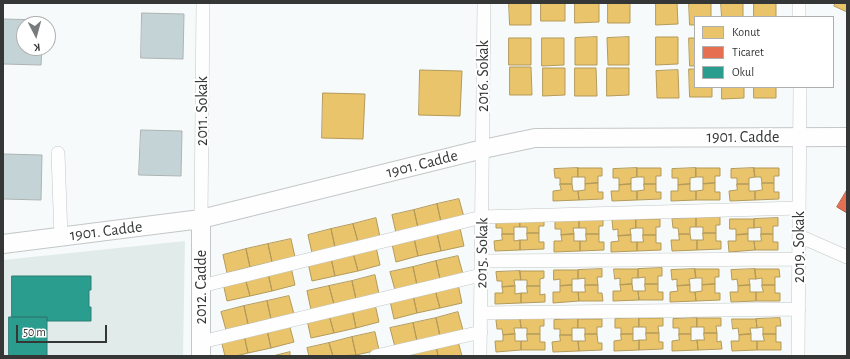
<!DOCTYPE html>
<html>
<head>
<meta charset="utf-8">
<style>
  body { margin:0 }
  #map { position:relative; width:850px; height:359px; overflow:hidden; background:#f6fafa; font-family:"Alegreya Sans",sans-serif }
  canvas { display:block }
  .frame { position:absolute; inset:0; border:4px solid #343736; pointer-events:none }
  .legend { position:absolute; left:694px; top:16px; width:140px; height:72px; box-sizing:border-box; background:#fff; border:1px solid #aeafaf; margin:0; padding:5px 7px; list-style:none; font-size:12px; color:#343736 }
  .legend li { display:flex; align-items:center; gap:8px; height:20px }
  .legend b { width:20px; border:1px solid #aeafaf }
  .north { position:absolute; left:16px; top:16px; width:40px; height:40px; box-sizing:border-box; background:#fff; border:1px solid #aeafaf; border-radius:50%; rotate:174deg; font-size:11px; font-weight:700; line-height:16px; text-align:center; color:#343736 }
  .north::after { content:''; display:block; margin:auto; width:14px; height:18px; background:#787b7b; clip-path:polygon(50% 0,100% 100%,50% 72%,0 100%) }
  .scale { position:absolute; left:16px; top:325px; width:91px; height:18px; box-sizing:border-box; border:2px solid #343736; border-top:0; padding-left:5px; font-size:12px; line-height:14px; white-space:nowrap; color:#343736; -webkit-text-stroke:3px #fff; paint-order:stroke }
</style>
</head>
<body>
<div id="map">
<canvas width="850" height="359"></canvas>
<div class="frame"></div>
<ul class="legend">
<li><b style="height:11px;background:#e9c46a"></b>Konut</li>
<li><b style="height:11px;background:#e76f51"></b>Ticaret</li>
<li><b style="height:11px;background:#2a9d8f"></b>Okul</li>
</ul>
<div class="north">K</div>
<div class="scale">50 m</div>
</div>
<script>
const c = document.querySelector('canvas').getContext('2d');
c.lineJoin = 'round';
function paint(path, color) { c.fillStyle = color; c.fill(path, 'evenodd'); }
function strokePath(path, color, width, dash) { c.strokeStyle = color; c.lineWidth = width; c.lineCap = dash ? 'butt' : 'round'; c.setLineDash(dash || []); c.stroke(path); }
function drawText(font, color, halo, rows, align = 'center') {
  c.font = font + ' "Alegreya Sans",sans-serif'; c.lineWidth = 4; c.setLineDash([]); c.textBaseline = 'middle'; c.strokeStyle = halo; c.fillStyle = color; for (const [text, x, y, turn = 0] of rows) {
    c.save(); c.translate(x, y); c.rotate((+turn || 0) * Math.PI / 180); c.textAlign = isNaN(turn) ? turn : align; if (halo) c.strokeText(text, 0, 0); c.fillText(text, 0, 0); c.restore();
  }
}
paint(new Path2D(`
  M 185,241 L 183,356 L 3,356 L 3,260 Z`), '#e1ecea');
const homes = new Path2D(`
  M 509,3 L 531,3 L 531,25 L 510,25 Z
  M 541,3 L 565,3 L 565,21 L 541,21 Z
  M 575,3 L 599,3 L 599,22 L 575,23 Z
  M 608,3 L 630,3 L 630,23 L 608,23 Z
  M 656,3 L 677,3 L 678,24 L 656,25 Z
  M 689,3 L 711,3 L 711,17 L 695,17 L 695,25 L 690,25 Z
  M 721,3 L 743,3 L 743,17 L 722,17 Z
  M 754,3 L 776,3 L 776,17 L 754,17 Z
  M 836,3 L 847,3 L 847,12 L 834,6 Z
  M 597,37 L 597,65 L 575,65 L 575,38 Z
  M 629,37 L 629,65 L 608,65 L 607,38 Z
  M 656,37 L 678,37 L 678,64 L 656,65 Z
  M 509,38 L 531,38 L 531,65 L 509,65 Z
  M 542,38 L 564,38 L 564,65 L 542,66 Z
  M 689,38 L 695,38 L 695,66 L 690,66 Z
  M 510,67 L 531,67 L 532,95 L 510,95 Z
  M 543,68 L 565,68 L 565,95 L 543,96 Z
  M 575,68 L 596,68 L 597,96 L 575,96 Z
  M 607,68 L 629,68 L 629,95 L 607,96 Z
  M 689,69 L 695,69 L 695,87 L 712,87 L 712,97 L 690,97 Z
  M 420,70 L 462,71 L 460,116 L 419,115 Z
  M 678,70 L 679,98 L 657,98 L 656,71 Z
  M 722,87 L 744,87 L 744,98 L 722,99 Z
  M 754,87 L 776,87 L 776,98 L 754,98 Z
  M 323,93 L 365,94 L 363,139 L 322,138 Z
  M 578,168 L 602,168 L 602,176 L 598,176 L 598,183 L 585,184 L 585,177 L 578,177 Z
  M 578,168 L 578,177 L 572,177 L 572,184 L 560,184 L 560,178 L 555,178 L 554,169 Z
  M 637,168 L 661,168 L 661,176 L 656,176 L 656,184 L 644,184 L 644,177 L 637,177 Z
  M 637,168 L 637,177 L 631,178 L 631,184 L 619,185 L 619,178 L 613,178 L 613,169 Z
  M 696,168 L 720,168 L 720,176 L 715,176 L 715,183 L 703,184 L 703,177 L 696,177 Z
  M 696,168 L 696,177 L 690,178 L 690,184 L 678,185 L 678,178 L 672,178 L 672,169 Z
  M 754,168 L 779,168 L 779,176 L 774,176 L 774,183 L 762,183 L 761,177 L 755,177 Z
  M 754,168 L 755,177 L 749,178 L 749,184 L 737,184 L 737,178 L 731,178 L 731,169 Z
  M 598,183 L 598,192 L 603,192 L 603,199 L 579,200 L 578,191 L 585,190 L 585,184 Z
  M 715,183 L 715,192 L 720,192 L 720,200 L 696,200 L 696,191 L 703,190 L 703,184 Z
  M 762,183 L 774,183 L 774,192 L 779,192 L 779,199 L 755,200 L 755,191 L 762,190 Z
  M 560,184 L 572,184 L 573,191 L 578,191 L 579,200 L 553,201 L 553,191 L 561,190 Z
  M 631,184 L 631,191 L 637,191 L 637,200 L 612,201 L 611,191 L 619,191 L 619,185 Z
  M 644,184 L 656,184 L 656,192 L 661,192 L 661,199 L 637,200 L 637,191 L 644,190 Z
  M 690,184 L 690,191 L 696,191 L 696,200 L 671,201 L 671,191 L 678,191 L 678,185 Z
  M 737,184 L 749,184 L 749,191 L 755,191 L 755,200 L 730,201 L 729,191 L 737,190 Z
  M 459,199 L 464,217 L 441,222 L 437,204 Z
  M 437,204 L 441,222 L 418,228 L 414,210 Z
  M 414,210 L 418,228 L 396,233 L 392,215 Z
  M 720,217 L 720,225 L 716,225 L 716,233 L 703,233 L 703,227 L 696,227 L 696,218 Z
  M 376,218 L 380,237 L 358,242 L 353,224 Z
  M 520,218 L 544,218 L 544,226 L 539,226 L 539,233 L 527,233 L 527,227 L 520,227 Z
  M 520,218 L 520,227 L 514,227 L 514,234 L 502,234 L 502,228 L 496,228 L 496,219 Z
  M 603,218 L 603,226 L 599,226 L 599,234 L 586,234 L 586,228 L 579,228 L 579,219 Z
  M 696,218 L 696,227 L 690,227 L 690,234 L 679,234 L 678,228 L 673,228 L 672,219 Z
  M 778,218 L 778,226 L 773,226 L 773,234 L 761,234 L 761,227 L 754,228 L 754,219 Z
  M 579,219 L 579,228 L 573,228 L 574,234 L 561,235 L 561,229 L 555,229 L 555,220 Z
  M 636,219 L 660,219 L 660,227 L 656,227 L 656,235 L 643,235 L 643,228 L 636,228 Z
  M 636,219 L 636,228 L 630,229 L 631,235 L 618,236 L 618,229 L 613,230 L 612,220 Z
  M 730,219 L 754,219 L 754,228 L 748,228 L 748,234 L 736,235 L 736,229 L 730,229 Z
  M 353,224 L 358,242 L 335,247 L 331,229 Z
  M 460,228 L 464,246 L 441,251 L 437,233 Z
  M 331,229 L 335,247 L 312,253 L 308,235 Z
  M 437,233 L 441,251 L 418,256 L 414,238 Z
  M 527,233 L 539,233 L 539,242 L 544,242 L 544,249 L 520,250 L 520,240 L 527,240 Z
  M 703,233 L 716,233 L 716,241 L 721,241 L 721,249 L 697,250 L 697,240 L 703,240 Z
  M 502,234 L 514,234 L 514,241 L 520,240 L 520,250 L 495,251 L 494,241 L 502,240 Z
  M 574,234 L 574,241 L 580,241 L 580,251 L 554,252 L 554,241 L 562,241 L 561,235 Z
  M 586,234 L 599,234 L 599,242 L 604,242 L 604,250 L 580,251 L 580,241 L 586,241 Z
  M 679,234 L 690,234 L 691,240 L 697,240 L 697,250 L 672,251 L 671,240 L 679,240 Z
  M 748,234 L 748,241 L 754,241 L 755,250 L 729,252 L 728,241 L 736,241 L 736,235 Z
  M 761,234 L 773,234 L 773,242 L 778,242 L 778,250 L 755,250 L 754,241 L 761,241 Z
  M 631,235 L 631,242 L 637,242 L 637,251 L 611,252 L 611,242 L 619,241 L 618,236 Z
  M 643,235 L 656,235 L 656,243 L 661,243 L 661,250 L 637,251 L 637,242 L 643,242 Z
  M 414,238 L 418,256 L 396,262 L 392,244 Z
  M 291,239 L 295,257 L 272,262 L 268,244 Z
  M 268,244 L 272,262 L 250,267 L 246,249 Z
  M 376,247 L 380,265 L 358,271 L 353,253 Z
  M 246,249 L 250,267 L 227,273 L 223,255 Z
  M 353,253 L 358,271 L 335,276 L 331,258 Z
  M 458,256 L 463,274 L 440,279 L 436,261 Z
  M 331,258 L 335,276 L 312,281 L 308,263 Z
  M 436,261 L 440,279 L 417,285 L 413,267 Z
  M 291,267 L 295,285 L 272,291 L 268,273 Z
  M 413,267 L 417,285 L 395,290 L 390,272 Z
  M 662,268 L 662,276 L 658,276 L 658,284 L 645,284 L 645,277 L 638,278 L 638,269 Z
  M 602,269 L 602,277 L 597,277 L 598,285 L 585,285 L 585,278 L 578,279 L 578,270 Z
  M 614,269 L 638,269 L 638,278 L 632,278 L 632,284 L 620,285 L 620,278 L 615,279 Z
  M 695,269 L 719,269 L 719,277 L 715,277 L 715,284 L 702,285 L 702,278 L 696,278 Z
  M 695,269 L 696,278 L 689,279 L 690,285 L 677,286 L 677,279 L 672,280 L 671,270 Z
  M 755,269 L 779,269 L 780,277 L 775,277 L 775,285 L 762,285 L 762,278 L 756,279 Z
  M 755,269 L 756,279 L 749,279 L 750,285 L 738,286 L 737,279 L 732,280 L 731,270 Z
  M 554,270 L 578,270 L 578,279 L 572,279 L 572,285 L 560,286 L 560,279 L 554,280 Z
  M 520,271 L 544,271 L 544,278 L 540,279 L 540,286 L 527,286 L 527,280 L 521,280 Z
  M 520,271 L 521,280 L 514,280 L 515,286 L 502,287 L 502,281 L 497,281 L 496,272 Z
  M 268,273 L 272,291 L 250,296 L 245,278 Z
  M 375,275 L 379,294 L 356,299 L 352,281 Z
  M 245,278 L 250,296 L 227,301 L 223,283 Z
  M 352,281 L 356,299 L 334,304 L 329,286 Z
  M 458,284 L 462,303 L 440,308 L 435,290 Z
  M 632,284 L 633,291 L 638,291 L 639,300 L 613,301 L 613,291 L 621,291 L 620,285 Z
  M 645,284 L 658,284 L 658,292 L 663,292 L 663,300 L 639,300 L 638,291 L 645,291 Z
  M 715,284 L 715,293 L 720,293 L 720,300 L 696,301 L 695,292 L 702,291 L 702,285 Z
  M 572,285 L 572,292 L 578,292 L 579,301 L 553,303 L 553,292 L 560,292 L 560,286 Z
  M 585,285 L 598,285 L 598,293 L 602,293 L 603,301 L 579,301 L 578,292 L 585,292 Z
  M 690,285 L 690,292 L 695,292 L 696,301 L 670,302 L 670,292 L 678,291 L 677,286 Z
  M 750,285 L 750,292 L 756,292 L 756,301 L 731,302 L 730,292 L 738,292 L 738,286 Z
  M 762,285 L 775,285 L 775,293 L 780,293 L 780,301 L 756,301 L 756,292 L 763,292 Z
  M 329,286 L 334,304 L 311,310 L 307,291 Z
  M 515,286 L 515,294 L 521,293 L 521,303 L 495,304 L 495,293 L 503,293 L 502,287 Z
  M 527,286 L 540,286 L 540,295 L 545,294 L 545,302 L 521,303 L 521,293 L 527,293 Z
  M 435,290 L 440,308 L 417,313 L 413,295 Z
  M 413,295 L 417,313 L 394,319 L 390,301 Z
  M 289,296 L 294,314 L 271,319 L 267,301 Z
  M 267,301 L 271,319 L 248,324 L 244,306 Z
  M 375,304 L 379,322 L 356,328 L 352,309 Z
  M 244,306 L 248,324 L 226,330 L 221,312 Z
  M 352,309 L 356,328 L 334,333 L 329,315 Z
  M 458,312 L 463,330 L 440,336 L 436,318 Z
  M 329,315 L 334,333 L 311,338 L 307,320 Z
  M 436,318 L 440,336 L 417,341 L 413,323 Z
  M 544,318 L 544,326 L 540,326 L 540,334 L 527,334 L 527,328 L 521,328 L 520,319 Z
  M 639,318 L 663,318 L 663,326 L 658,326 L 659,333 L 646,333 L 646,327 L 639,327 Z
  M 639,318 L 639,327 L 633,327 L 633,334 L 621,334 L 621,328 L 615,328 L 615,319 Z
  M 697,318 L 721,318 L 721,326 L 716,326 L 717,333 L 704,333 L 704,327 L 697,327 Z
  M 697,318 L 697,327 L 691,327 L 691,334 L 679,334 L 679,328 L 673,328 L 673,319 Z
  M 780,318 L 781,326 L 776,326 L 776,334 L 763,334 L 763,327 L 757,328 L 756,319 Z
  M 520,319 L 521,328 L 514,328 L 515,334 L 503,335 L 502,329 L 497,329 L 496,320 Z
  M 578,319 L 602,319 L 602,327 L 597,327 L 597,334 L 585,334 L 585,328 L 578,328 Z
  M 578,319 L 578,328 L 572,328 L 572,335 L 560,335 L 560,329 L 554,329 L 554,320 Z
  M 732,319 L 756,319 L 757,328 L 750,328 L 751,334 L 739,335 L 738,328 L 733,329 Z
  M 413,323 L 417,341 L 395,347 L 390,328 Z
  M 289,324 L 294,342 L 271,348 L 267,330 Z
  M 267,330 L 271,348 L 248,353 L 244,335 Z
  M 375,332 L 379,350 L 356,355 L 352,337 Z
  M 646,333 L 659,333 L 659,342 L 663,342 L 663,349 L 639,350 L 639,340 L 646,340 Z
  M 704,333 L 717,333 L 717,342 L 721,341 L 722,349 L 698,350 L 697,340 L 704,340 Z
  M 515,334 L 515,341 L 521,341 L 521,350 L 496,352 L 495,341 L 503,341 L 503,335 Z
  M 527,334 L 540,334 L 540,342 L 545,342 L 545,350 L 521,350 L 521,341 L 527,341 Z
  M 585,334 L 597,334 L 598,343 L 602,343 L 602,350 L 579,351 L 578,341 L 585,341 Z
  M 621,334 L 633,334 L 633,341 L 639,340 L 639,350 L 614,351 L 614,341 L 621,340 Z
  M 679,334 L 691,334 L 691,341 L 697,340 L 698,350 L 672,351 L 672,341 L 679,340 Z
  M 751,334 L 751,341 L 757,341 L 757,350 L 732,351 L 731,341 L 739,341 L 739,335 Z
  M 763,334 L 776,334 L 776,342 L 781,342 L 781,350 L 757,350 L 757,341 L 764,341 Z
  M 244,335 L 248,353 L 236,356 L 225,356 L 221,340 Z
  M 560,335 L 572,335 L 572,341 L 578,341 L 579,351 L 553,352 L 552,342 L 560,341 Z
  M 352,337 L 356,355 L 333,356 L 329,343 Z
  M 458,341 L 462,356 L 438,356 L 436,346 Z
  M 329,343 L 333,356 L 309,356 L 307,348 Z
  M 436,346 L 438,356 L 414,356 L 413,352 Z
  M 290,352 L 290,356 L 273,356 Z`);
paint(homes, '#e9c46a');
strokePath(homes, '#b39a5a', 1);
const shops = new Path2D(`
  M 847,190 L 847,213 L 837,207 Z`);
paint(shops, '#e76f51');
strokePath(shops, '#b15e49', 1);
const schools = new Path2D(`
  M 12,276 L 91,276 L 91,290 L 89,290 L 89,307 L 91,307 L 91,321 L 47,321 L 47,317 L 12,317 Z
  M 9,317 L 47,317 L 47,356 L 9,356 Z`);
paint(schools, '#2a9d8f');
strokePath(schools, '#2d7e74', 1);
const building = new Path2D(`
  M 142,13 L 184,14 L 183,59 L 141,58 Z
  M 3,19 L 42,20 L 42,24 L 24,24 L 24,48 L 42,48 L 41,65 L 3,64 Z
  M 141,130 L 182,131 L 181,176 L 139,175 Z
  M 3,154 L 42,155 L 41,200 L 3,199 Z`);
paint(building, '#c4d4d6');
strokePath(building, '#aeb2b2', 1);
const street = new Path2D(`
  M 799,3 L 799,17
  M 58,153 L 61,237
  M 201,219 L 203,3
  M 799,236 L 847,257
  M 481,261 L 799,259
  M 201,286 L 482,217 L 799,208
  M 481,313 L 799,309
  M 201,342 L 481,275
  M 376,356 L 481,332
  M 480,356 L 484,3
  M 798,356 L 800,87`);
const secondary = new Path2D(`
  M 3,244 L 201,219 L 483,149 L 535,138 L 847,137
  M 201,356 L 201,219`);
strokePath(street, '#c4c7c7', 14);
strokePath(secondary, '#c4c7c7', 20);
strokePath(street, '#fefefe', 13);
strokePath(secondary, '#fefefe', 18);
drawText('16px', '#343736', '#fff', [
  ["2016. Sokak",483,76,-90],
  ["2011. Sokak",202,111,-90],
  ["1901. Cadde",743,137],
  ["1901. Cadde",422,164,-14],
  ["1901. Cadde",106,231,-7],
  ["2019. Sokak",799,247,-90],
  ["2015. Sokak",482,253,-89],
  ["2012. Cadde",201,287,-90]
]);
</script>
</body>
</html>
